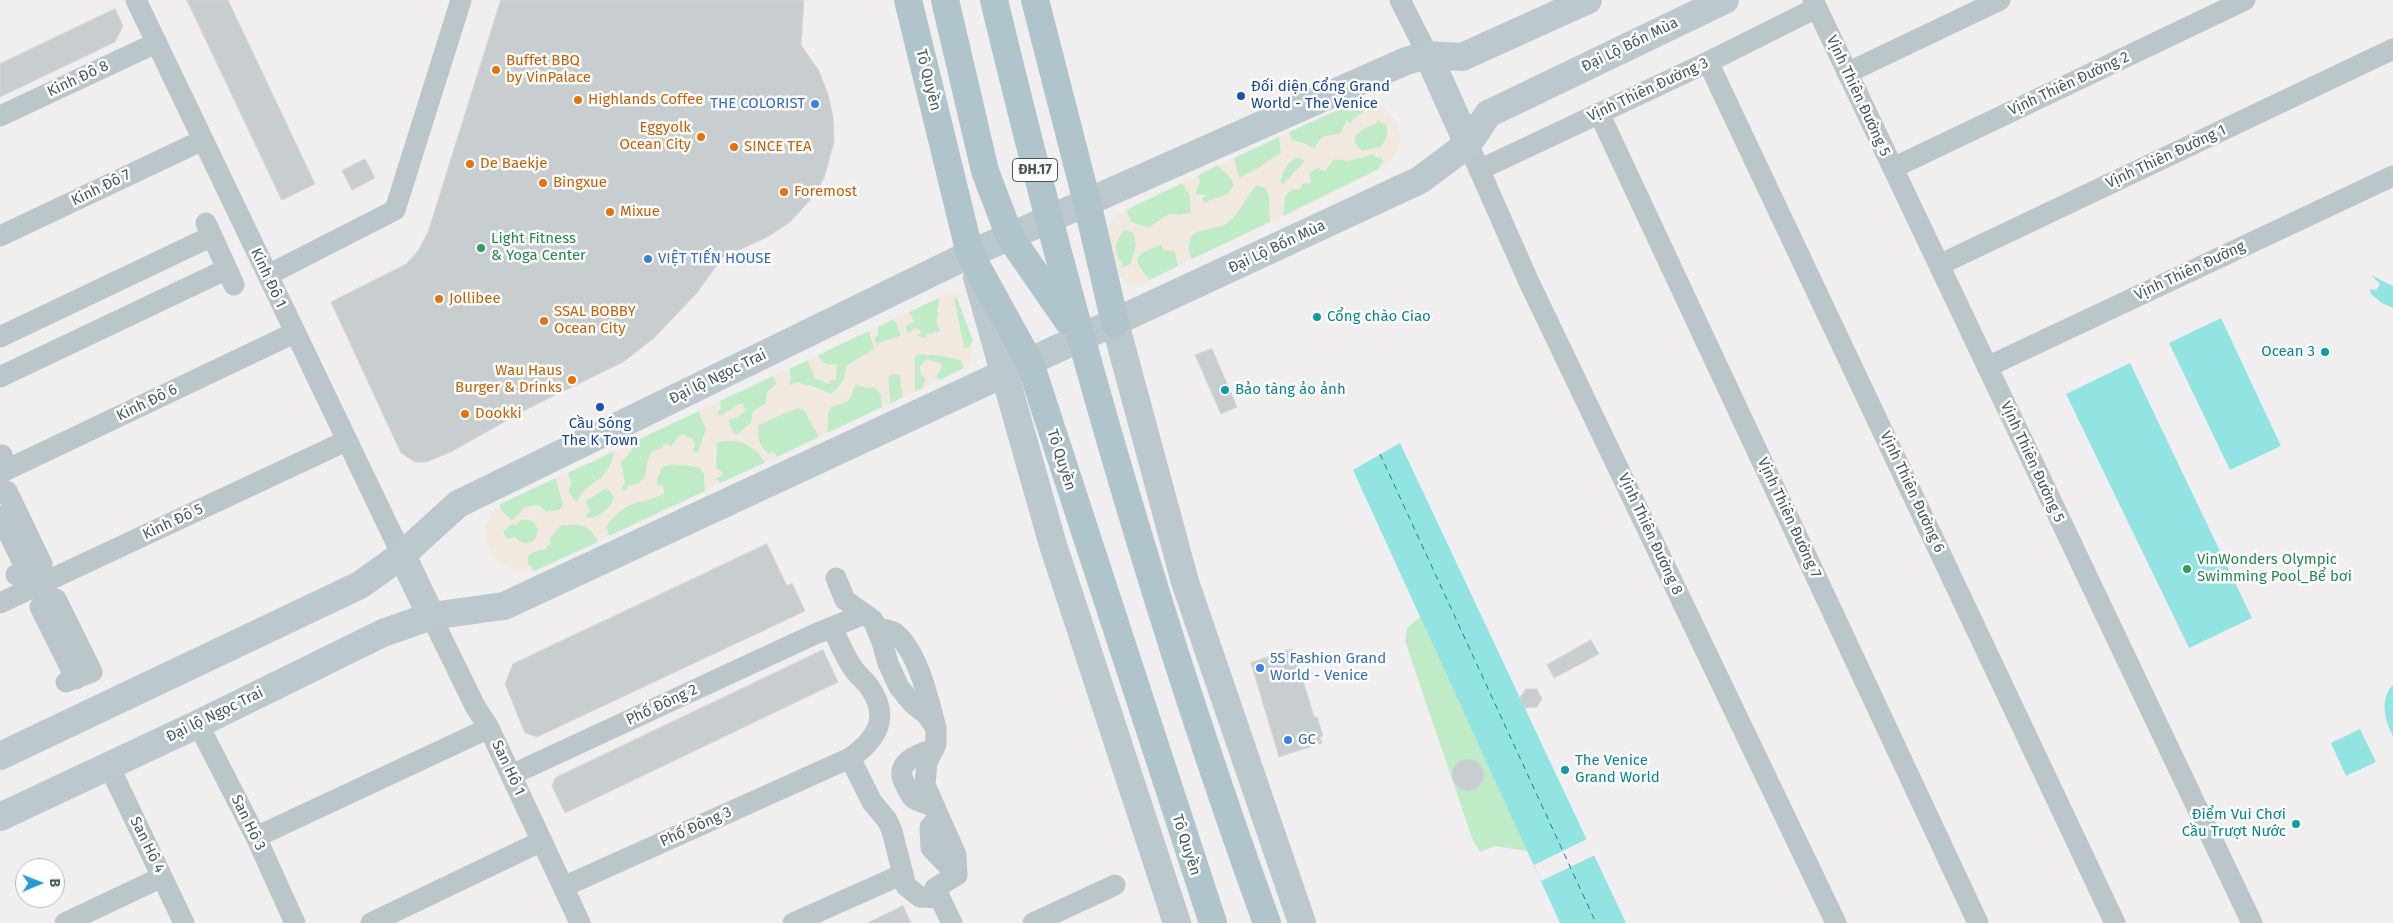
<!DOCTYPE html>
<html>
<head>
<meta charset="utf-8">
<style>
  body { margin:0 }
  #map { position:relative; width:2393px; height:923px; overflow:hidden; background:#f1eeef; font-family:"Fira Sans",sans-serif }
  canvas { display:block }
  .north { position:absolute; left:15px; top:858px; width:50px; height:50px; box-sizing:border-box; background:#fff; border:1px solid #b6bbbd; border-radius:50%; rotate:89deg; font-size:14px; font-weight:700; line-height:20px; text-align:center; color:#48565a }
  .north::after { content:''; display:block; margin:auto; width:18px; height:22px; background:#2899d1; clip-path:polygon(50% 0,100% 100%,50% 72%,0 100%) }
</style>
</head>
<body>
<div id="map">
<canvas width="2393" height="923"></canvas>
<div class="north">B</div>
</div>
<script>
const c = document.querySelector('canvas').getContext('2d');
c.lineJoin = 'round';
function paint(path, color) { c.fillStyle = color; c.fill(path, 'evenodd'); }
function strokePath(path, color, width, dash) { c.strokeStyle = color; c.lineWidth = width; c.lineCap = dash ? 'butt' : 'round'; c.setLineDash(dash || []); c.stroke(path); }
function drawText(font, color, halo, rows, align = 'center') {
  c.font = font + ' "Fira Sans",sans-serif'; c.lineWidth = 5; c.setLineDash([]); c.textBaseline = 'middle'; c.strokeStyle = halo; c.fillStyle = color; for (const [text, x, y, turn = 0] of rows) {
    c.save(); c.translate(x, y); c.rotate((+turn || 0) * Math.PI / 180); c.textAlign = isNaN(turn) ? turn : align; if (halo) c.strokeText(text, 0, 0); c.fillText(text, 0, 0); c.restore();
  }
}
paint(new Path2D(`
  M 1358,101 L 1362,104 L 1364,113 L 1353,119 L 1351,124 L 1348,121 L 1340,134 L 1322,137 L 1314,149 L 1303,143 L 1292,140 L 1289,132 Z
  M 1377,120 L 1387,125 C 1389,134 1386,141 1381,147 L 1362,151 L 1355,143 L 1355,135 Z
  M 1279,137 L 1281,153 L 1248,175 L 1239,178 L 1234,158 Z
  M 1373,154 L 1382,157 L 1383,162 L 1377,170 L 1283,216 L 1285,197 L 1288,192 L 1302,184 L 1309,173 L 1318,168 L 1325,171 L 1334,159 L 1359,158 Z
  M 1298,157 L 1305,161 L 1283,185 L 1280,181 C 1283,171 1288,161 1298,157 Z
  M 1218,165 L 1232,179 L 1234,186 L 1228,194 L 1204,203 L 1202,198 L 1206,195 L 1195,195 L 1200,180 L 1197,176 Z
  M 1182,183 L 1190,195 L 1191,213 L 1179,215 L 1169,214 L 1148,228 L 1131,222 L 1126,210 Z
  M 1256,185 L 1266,188 L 1269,196 L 1270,222 L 1192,259 C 1187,250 1188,242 1193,233 L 1232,219 Z
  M 1127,230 L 1134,233 L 1136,246 L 1131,264 L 1121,268 L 1115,246 L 1122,231 Z
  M 1161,244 L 1175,251 L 1178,266 L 1149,280 L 1138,265 L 1137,259 L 1141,253 Z
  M 961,295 L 957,298 L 973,341 L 968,348 L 964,349 L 954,298 Z
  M 939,298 L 937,324 L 941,332 L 935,332 L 926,338 L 908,334 L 905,326 L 914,322 L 909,312 Z
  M 893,319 L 897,324 L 901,336 L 876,344 L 874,339 L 878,334 L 878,327 Z
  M 869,331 L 875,349 C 869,353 860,357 855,363 C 844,376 846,382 831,394 L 809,385 L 789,385 L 791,378 L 789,369 L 808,360 L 815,378 L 829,384 L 829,365 L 821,362 L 818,355 Z
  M 918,354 C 933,354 946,356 961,360 L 964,368 L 940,380 L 935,377 L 926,379 L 922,388 L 915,392 L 915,357 Z
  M 893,374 L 900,375 L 903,397 L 890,404 L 888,377 Z
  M 773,376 L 777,384 L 767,392 L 766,404 L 753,411 L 751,423 L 737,435 L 733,433 L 728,420 L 738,417 L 739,404 L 720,417 L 717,412 L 721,408 L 720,401 Z
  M 856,384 L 866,388 L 874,387 L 881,394 L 882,407 L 827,433 L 828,414 L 831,407 L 848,401 Z
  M 797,408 L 804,410 L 819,437 L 777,457 L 773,452 L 770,454 C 758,448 758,437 758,425 Z
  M 699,411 L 706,429 L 698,453 L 693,451 L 679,436 L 671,447 L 653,451 C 642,464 652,481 633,485 C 629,486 627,490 623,491 L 621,489 L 623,468 L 621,468 L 621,463 L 632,450 L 629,444 Z
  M 736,440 L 752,446 L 766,462 L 721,483 L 715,478 L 717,442 Z
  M 614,451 C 609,486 589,476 579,501 L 574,500 L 568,491 L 571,484 L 568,473 Z
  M 673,464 L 699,467 L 704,473 L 705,491 L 609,536 L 606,526 C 622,507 629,502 654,498 L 657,477 L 662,467 Z
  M 556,478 L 563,504 L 560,510 L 546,512 L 538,505 L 524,508 L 512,521 L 500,509 L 500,504 Z
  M 606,488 C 625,499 604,510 595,519 L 586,518 L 586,513 L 590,511 L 585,501 Z
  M 522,519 C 541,518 544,540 526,544 L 516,540 L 506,539 L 503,531 L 512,523 L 515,525 Z
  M 561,525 C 581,524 589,523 598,542 L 532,572 L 528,564 L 528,556 L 535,550 L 545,549 L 550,538 Z
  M 1420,617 L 1518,830 L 1527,851 L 1495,846 L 1480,852 L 1472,838 L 1405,641 L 1407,628 Z`), '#c0ebc7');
paint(new Path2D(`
  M 1365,100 C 1403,109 1415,152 1377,170 L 1383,162 L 1382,158 L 1375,157 L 1374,154 L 1348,161 L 1334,159 L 1325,171 L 1318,168 L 1309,173 L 1311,183 L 1302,184 L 1302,188 C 1300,189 1297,189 1294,189 C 1283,190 1283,208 1283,216 L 1270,222 L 1269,196 L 1266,188 L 1256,185 L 1238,212 L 1225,225 L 1193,233 C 1188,242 1187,250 1192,259 L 1178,266 L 1175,251 L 1163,250 L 1161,244 L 1141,253 L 1137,259 L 1138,265 L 1149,280 C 1114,297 1112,255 1106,230 L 1112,218 L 1126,210 L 1131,222 L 1148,228 L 1169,214 L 1179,215 L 1191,213 L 1190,195 L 1182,183 L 1197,176 L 1200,180 L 1195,194 L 1206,195 L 1202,198 L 1204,203 L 1228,194 L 1234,186 L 1232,179 L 1218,165 L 1234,158 L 1239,178 C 1251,173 1269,161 1281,153 L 1279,137 L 1289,132 L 1292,140 L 1314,149 L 1322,137 L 1340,134 L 1347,120 L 1351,124 L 1353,119 L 1364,112 L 1362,104 L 1358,101 ZM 1377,120 L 1387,125 C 1389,134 1386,141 1381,147 L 1362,151 L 1355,143 L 1355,135 L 1367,127 L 1376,124 ZM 1298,157 L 1305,161 L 1283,185 L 1280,181 C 1283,171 1288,161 1298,157 ZM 1127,230 L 1134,234 L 1136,246 L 1131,264 L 1121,268 L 1122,262 L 1119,261 L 1115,246 L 1122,231 Z
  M 947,294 L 961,295 L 954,298 L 964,348 L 968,348 L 973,341 L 971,361 L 964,368 L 961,360 C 947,356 933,354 918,354 L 915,357 L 915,392 L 903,397 L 900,375 L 893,374 L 888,377 L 890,404 L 883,407 L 881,394 L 874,387 L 866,388 L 856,384 L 848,401 L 831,407 L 828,414 L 827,433 L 819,437 L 804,410 L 797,408 L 758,425 C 758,437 758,448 770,454 L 773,452 L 777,457 L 766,462 C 753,445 739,437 717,442 L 714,463 L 716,468 L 723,473 L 721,477 L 715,478 L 721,483 L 705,491 L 704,473 L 699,467 L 673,464 L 662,467 L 656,484 L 663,486 L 664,494 C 634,507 631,496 606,526 L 609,536 L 598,542 C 589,523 581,524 561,525 L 550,538 L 551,544 C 544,550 536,550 528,556 L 528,564 L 532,566 L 533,571 C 506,575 481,555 486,526 C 487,521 490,516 492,511 L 500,509 L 512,521 L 524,508 L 538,505 L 546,512 L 560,510 L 563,504 L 556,478 L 568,473 L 571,484 L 568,491 L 574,500 L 578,501 C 581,485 605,482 611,467 C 613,462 613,456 614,451 L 629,444 L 632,450 L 621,463 L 625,483 L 621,489 L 626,491 L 628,485 C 654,486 641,466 653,451 L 661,449 L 666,443 L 672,447 L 682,434 L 693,439 L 695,446 L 693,451 L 698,453 L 706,429 L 699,411 L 720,401 L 721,408 L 717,412 L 720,416 L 743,403 L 745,411 L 738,417 L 728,420 L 733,433 L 737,435 L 751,423 L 753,411 L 766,404 C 767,387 767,396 777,384 L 773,376 L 789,369 L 791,378 L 789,385 L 797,382 L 831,394 L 843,384 L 846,366 L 874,349 L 869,331 L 878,327 L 878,334 L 874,339 L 876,344 L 901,336 L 897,324 L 893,319 L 909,312 L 914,322 L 905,326 L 908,334 L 915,327 L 922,332 L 917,336 L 925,338 L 926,334 L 940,332 L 936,320 L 939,316 L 939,298 ZM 606,488 C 627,500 599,519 587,518 L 586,513 L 590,512 L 585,501 ZM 529,519 C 544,525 539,544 523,544 L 515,537 L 506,539 L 503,535 L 503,531 L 512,523 L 515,525 L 520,520 Z
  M 818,355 C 823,364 828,366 837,364 L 836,380 L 830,380 L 829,384 C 817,380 810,372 808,360 Z
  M 927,359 L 940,363 L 942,366 L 936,377 L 940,380 L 922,388 L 926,379 L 921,375 L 920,366 Z`), '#f1e8e0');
paint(new Path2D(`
  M 2371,275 L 2393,286 L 2393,308 L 2382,303 L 2371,294 L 2370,289 L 2376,290 L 2380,284 Z
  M 2221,318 L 2281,446 L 2230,470 L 2169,343 Z
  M 2130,363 L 2252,618 L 2189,648 L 2066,394 Z
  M 1400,443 L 1626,923 L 1560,923 L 1353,470 Z
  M 2393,685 L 2393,736 C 2385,721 2379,699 2393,685 Z
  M 2360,729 L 2376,762 L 2346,776 L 2331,743 Z`), '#91e4e2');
paint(new Path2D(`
  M 1587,839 L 1595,855 L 1541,881 L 1534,865 Z`), '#f1eeef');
strokePath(new Path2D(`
  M 1380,454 L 1596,923`), '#17817f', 1, [6, 5]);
const building = new Path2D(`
  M 187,0 L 228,0 L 315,184 L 282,200 Z
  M 501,0 L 804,0 L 801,45 L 819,71 L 828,94 L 833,117 L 834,142 L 824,178 L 812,198 L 790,222 L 769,236 L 739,250 L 728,250 L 696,294 L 654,338 L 623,362 L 527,409 L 451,452 L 426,462 L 415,462 L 401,453 L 331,302 L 406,264 L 418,251 L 428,232 Z
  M 115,9 L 123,26 L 115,42 L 0,97 L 0,64 Z
  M 365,159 L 375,178 L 352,190 L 342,171 Z
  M 1212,349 L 1237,407 L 1221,414 L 1195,355 Z
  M 767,544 L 787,586 L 792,583 L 805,611 L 537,737 L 525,733 L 505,684 L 513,664 Z
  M 1591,640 L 1599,654 L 1554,678 L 1547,665 Z
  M 1292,649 L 1294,657 L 1296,657 L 1314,717 L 1317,717 L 1323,736 L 1320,737 L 1322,743 L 1279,757 L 1251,663 Z
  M 823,650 L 838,682 L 565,813 L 552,786 L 555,778 Z
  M 1526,689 L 1537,689 L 1542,699 L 1537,707 L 1525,708 L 1520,698 Z
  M1452 775a16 16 0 1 1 32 0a16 16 0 1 1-32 0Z
  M 903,906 L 911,923 L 868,923 Z`);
paint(building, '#c8cdd0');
strokePath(building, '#d3d6d9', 1);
strokePath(new Path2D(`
  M 136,0 L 402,555
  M 1400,0 L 1428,55
  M 1813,0 L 2252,923
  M 1708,62 L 2115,923
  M 1847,73 L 2000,0
  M 1599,113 L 1978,923
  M 0,116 L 156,43
  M 1468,144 L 1528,280 L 1836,923
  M 1893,168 L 2245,0
  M 1479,170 L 1708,62 L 1816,8
  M 0,236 L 203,140
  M 1939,265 L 2393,49
  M 227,269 L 234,285
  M 268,275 L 395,210 L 461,0
  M 0,337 L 212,236
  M 1987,367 L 2393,176
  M 0,377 L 227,269 L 206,223
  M 0,456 L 2,455
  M 0,473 L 294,333
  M 0,494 L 7,491 L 42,564 L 16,575
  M 0,516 L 27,571
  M 836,578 L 845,600 L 873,620 L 882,642 L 888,663 L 899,687 L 912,703 L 926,714 L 936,728 L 936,744 L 927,762 L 925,785 L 956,855 L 957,875 L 935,888 L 952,923
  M 0,603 L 346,441
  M 431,616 L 475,706 L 489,728 L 580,923
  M 832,627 C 839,642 845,658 855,671 C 859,676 864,680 868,685 C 891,716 878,739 850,758 L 872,802 L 887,820 L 892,831 L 906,886 L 920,897 L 940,898
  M 876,628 C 881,629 891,630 895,633 C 918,652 928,697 935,724
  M 66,682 L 92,672 L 56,599 L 40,607 L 76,679
  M 198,724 L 256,837 L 295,923
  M 934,749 C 917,754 893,763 905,784 C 907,788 910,795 913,798 C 919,802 928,804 935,807
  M 109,766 L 184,923
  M 511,775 L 813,635 L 864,614
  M 939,817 L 930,827 L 931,848 L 957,875
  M 256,837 L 489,728
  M 563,887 L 850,758
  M 65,923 L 162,877
  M 371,923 L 542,841
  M 793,923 L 903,874
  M 1033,923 L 1115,885`), '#bbc6ca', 21);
strokePath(new Path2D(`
  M 1428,55 L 1468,144
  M 977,277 L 1053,545 L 1177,923
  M 1115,323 L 1185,582 L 1302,923
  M 402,555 L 431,616
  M 0,756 L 360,585 L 402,555 L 458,504 L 970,254 L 1406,61 L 1428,55 L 1462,57 L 1588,0
  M 0,817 L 198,724 L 383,633 L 431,616 L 504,606 L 1420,180 L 1468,144 L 1488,114 L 1725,0`), '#bbc9ce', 28);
strokePath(new Path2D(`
  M 908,0 L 970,254 L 1030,363 L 1213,923
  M 945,0 L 985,171 L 1010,237 L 1068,321
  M 994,0 C 1069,312 1157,621 1267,923
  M 1035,0 L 1087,202 L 1115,323`), '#b0c4cb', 28);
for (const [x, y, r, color] of [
  [496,70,5,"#e8710a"],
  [1241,96,5,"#1a4fb4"],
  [578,100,5,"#e8710a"],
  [815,104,5,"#3f7fe0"],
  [701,137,5,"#e8710a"],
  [734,147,5,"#e8710a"],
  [470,164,5,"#e8710a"],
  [543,183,5,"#e8710a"],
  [784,192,5,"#e8710a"],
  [610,212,5,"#e8710a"],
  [481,248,5,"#2e9e5b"],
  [648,259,5,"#3f7fe0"],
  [439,299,5,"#e8710a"],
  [1317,317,5,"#0f9aa8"],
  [544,321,5,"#e8710a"],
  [2325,352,5,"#0f9aa8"],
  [572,380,5,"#e8710a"],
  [1225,390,5,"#0f9aa8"],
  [600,407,5,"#1a4fb4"],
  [465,414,5,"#e8710a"],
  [2187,569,5,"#2e9e5b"],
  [1260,668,5,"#3f7fe0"],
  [1288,740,5,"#3f7fe0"],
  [1565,770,5,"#0f9aa8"],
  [2296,824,5,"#0f9aa8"]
]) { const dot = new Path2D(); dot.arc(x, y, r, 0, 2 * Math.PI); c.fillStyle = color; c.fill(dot); strokePath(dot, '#fff', 2); }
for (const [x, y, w] of [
  [1035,170,45]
]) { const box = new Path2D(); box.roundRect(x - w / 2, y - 11.5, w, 23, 4); c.fillStyle = '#fff'; c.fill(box); strokePath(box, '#48565a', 1); }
drawText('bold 14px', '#48565a', null, [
  ["ĐH.17",1035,170]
]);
drawText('15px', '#48565a', '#fff', [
  ["Đại Lộ Bốn Mùa",1630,45,-26],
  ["Kinh Đô 8",78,79,-25],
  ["Tô Quyền",928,80,76],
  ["Vịnh Thiên Đường 2",2069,84,-25],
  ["Vịnh Thiên Đường 3",1648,90,-25],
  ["Vịnh Thiên Đường 5",1858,96,65],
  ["Vịnh Thiên Đường 1",2166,157,-25],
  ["Kinh Đô 7",101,188,-26],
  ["Đại Lộ Bốn Mùa",1277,247,-25],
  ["Vịnh Thiên Đường",2190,271,-25],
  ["Kinh Đô 1",268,278,65],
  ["Đại lộ Ngọc Trai",718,377,-26],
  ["Kinh Đô 6",147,403,-26],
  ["Tô Quyền",1061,460,72],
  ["Vịnh Thiên Đường 5",2032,462,65],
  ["Vịnh Thiên Đường 6",1912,492,65],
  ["Vịnh Thiên Đường 7",1789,518,65],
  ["Kinh Đô 5",173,522,-25],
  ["Vịnh Thiên Đường 8",1650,534,65],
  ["Phố Đông 2",662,705,-25],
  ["Đại lộ Ngọc Trai",215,715,-26],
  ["San Hô 1",508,768,65],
  ["San Hô 3",248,823,64],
  ["Phố Đông 3",696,827,-24],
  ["San Hô 4",147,845,64],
  ["Tô Quyền",1186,845,72]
]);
drawText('15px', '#c56008', '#fff', [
  ["Buffet BBQ",506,61],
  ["by VinPalace",506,78],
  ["Highlands Coffee",588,100],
  ["Eggyolk",691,128,"right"],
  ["Ocean City",691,145,"right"],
  ["SINCE TEA",744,147],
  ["De Baekje",480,164],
  ["Bingxue",553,183],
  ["Foremost",794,192],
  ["Mixue",620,212],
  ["Jollibee",449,299],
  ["SSAL BOBBY",554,312],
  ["Ocean City",554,329],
  ["Wau Haus",562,371,"right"],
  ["Burger & Drinks",562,388,"right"],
  ["Dookki",475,414]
], 'left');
drawText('15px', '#164399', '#fff', [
  ["Đối diện Cổng Grand",1251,87],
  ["World - The Venice",1251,104],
  ["Cầu Sóng",600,424,"center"],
  ["The K Town",600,441,"center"]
], 'left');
drawText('15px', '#366cbe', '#fff', [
  ["THE COLORIST",805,104,"right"],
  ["VIỆT TIẾN HOUSE",658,259],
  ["5S Fashion Grand",1270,659],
  ["World - Venice",1270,676],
  ["GC",1298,740]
], 'left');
drawText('15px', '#27864d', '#fff', [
  ["Light Fitness",491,239],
  ["& Yoga Center",491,256],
  ["VinWonders Olympic",2197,560],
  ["Swimming Pool_Bể bơi",2197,577]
], 'left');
drawText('15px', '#0d838f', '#fff', [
  ["Cổng chào Ciao",1327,317],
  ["Ocean 3",2315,352,"right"],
  ["Bảo tàng ảo ảnh",1235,390],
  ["The Venice",1575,761],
  ["Grand World",1575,778],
  ["Điểm Vui Chơi",2286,815,"right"],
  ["Cầu Trượt Nước",2286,832,"right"]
], 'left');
</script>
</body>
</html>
